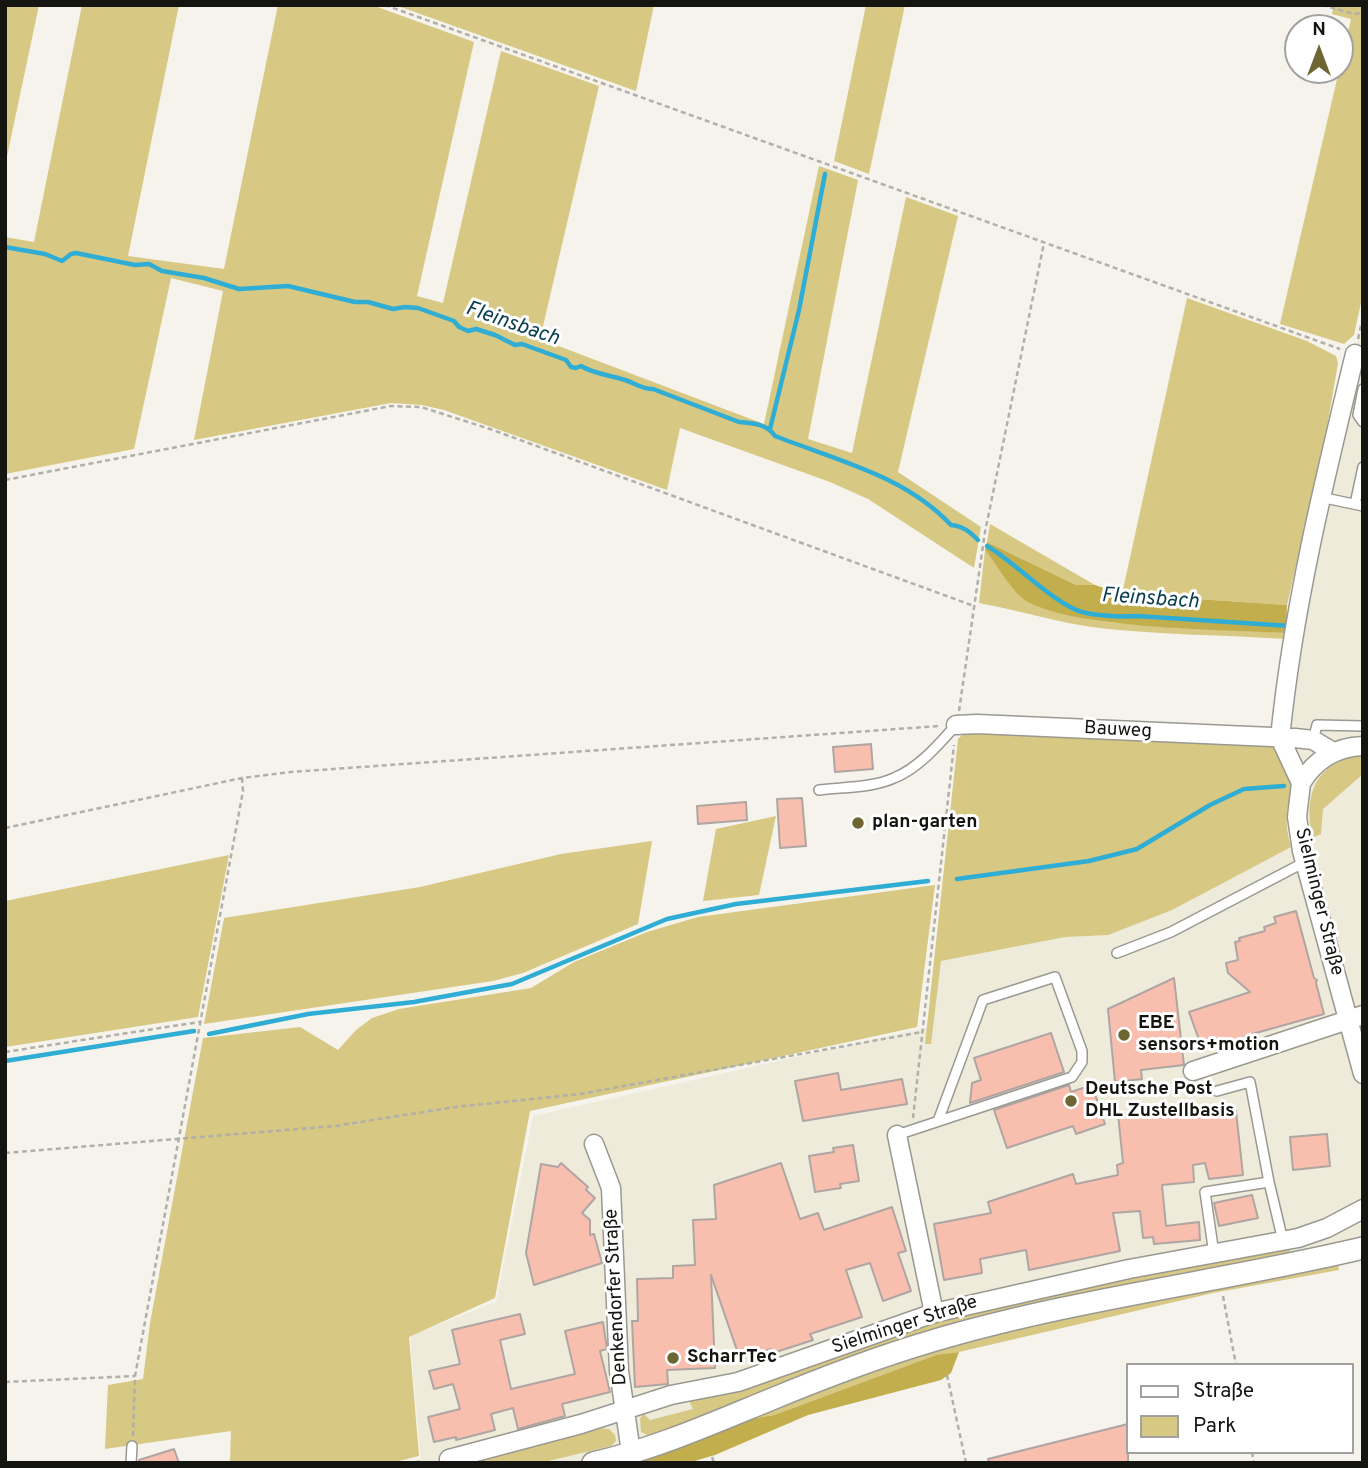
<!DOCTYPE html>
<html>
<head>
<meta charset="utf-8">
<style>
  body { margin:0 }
  #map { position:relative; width:1368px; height:1468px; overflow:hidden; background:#f5f3eb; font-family:Overpass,sans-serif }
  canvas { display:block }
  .frame { position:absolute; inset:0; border:7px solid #141411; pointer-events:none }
  .legend { position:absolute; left:1126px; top:1363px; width:228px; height:91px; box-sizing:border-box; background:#fff; border:2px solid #a1a1a0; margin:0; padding:9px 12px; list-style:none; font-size:21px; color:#141411 }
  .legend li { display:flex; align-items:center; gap:14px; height:35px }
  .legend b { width:35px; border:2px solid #a1a1a0 }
  .north { position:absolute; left:1284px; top:14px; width:70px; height:70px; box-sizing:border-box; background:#fff; border:2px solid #a1a1a0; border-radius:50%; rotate:0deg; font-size:19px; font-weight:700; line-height:28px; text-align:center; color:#141411 }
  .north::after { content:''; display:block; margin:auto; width:24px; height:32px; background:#6d6532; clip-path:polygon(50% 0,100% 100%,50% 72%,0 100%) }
</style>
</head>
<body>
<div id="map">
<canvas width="1368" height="1468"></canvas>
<div class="frame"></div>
<ul class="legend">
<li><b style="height:9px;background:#fff"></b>Straße</li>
<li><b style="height:19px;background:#d7c883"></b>Park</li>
</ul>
<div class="north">N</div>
</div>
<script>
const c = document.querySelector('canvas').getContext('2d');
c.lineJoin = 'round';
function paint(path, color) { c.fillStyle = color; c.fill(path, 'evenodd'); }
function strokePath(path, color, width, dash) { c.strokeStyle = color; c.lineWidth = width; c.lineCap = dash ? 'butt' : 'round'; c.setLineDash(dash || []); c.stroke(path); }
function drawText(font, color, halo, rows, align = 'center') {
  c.font = font + ' Overpass,sans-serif'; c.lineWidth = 6; c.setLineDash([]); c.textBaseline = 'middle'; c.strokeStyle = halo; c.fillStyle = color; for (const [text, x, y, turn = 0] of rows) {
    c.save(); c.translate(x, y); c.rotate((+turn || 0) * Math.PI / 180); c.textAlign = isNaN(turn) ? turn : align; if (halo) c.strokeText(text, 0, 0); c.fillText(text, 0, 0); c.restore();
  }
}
paint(new Path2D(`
  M 1363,317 L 1363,1248 L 1151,1291 L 593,1463 L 421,1463 L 410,1336 L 496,1302 L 533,1116 L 930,1027 L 937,958 L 1172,909 L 1291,846 L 1298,835 L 1297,801 L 1280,738 Z`), '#eeebdb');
paint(new Path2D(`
  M 5,5 L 39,5 L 5,166 Z
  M 82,5 L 179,5 L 128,256 L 224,269 L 278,5 L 372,5 L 474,42 L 417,296 L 443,303 L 501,51 L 599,86 L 540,339 L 764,424 L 819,166 L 858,180 L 808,439 L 852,453 L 906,197 L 958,216 L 898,472 L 981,527 L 974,568 L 868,499 L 830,482 L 680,428 L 667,490 L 444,410 L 422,405 L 391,403 L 194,440 L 223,291 L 171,278 L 134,449 L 5,474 L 5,237 L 34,242 Z
  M 395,5 L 654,5 L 636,91 Z
  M 866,5 L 905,5 L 869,174 L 834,161 Z
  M 1334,5 L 1363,5 L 1363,293 L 1354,335 L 1344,344 L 1280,324 L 1351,19 L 1332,14 Z
  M 1187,298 L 1307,341 L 1336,356 L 1338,363 L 1324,445 L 1287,605 L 1122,594 Z
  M 990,524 L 1095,585 L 1076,585 L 987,542 Z
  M 985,550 L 1021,597 L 1107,622 L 1286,633 L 1286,639 C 1224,635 1161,635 1099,628 C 1058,623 1019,610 979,603 Z
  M 966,731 L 1274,741 L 1293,788 C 1285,809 1285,826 1291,847 L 1172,910 L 1108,935 L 1065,937 L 941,961 L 931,1044 L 925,1044 L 958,739 Z
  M 1358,756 L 1363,756 L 1363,774 L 1323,809 L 1321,834 L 1312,838 C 1307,809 1307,780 1336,763 C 1342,759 1351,758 1358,756 Z
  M 776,816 L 759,895 L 703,901 L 716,829 Z
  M 652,841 L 638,924 L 523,973 L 493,981 L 204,1024 L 224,918 L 420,887 L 561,854 Z
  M 229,855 L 198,1017 L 5,1047 L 5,901 Z
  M 935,885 L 917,1027 L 530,1111 L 495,1298 L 409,1337 L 419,1456 L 391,1463 L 230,1463 L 231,1431 L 105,1449 L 108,1385 L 143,1379 L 150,1323 L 203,1038 L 300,1027 L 338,1050 L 356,1030 L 372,1018 L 399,1009 L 531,988 L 574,962 L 647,932 L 698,917 Z
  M 1289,1245 L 1290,1252 C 1179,1274 1067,1293 958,1324 C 857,1353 758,1395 659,1432 L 647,1435 L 641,1432 L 640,1418 L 644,1414 L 650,1420 L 693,1409 L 689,1401 L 725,1394 L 937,1319 L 1072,1287 Z
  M 1338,1265 L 1339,1270 L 1213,1293 L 959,1352 L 936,1355 L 774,1415 L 737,1421 L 784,1401 L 994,1331 L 1276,1272 Z
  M 598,1428 L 609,1429 L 615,1435 L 616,1441 L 611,1446 L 540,1463 L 408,1463 L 419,1460 L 421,1463 L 457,1463 Z`), '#d7c883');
paint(new Path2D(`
  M 987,542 L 1076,585 L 1095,585 L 1122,594 L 1287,605 L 1286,633 C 1232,630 1058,629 1021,597 C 1009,586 996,564 985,550 Z
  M 959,1352 L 951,1373 L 941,1380 L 808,1415 L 715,1455 L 688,1463 L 611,1463 L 737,1421 L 774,1415 L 936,1355 Z`), '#c3ae4d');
strokePath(new Path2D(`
  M 5,247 L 45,254 L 62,261 L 71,254 L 76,253 L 135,265 L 149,264 L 162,271 L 204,278 L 239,289 L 288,286 L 355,302 L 368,302 L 393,309 L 405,307 L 418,308 L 454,321 L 459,327 L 468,331 L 476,329 L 495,335 L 515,345 L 522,344 L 566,360 L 571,367 L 576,368 L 581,366 C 594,374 610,375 625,380 C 635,383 641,389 653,389 L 739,422 C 753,423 767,424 775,436 C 836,460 906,476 951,525 C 963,526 970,532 978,540
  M 770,429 L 799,310 L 825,174
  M 987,546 C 1015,562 1054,604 1082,612 C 1099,616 1119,617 1137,616 L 1290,626
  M 957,879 L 1089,861 L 1137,849 L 1210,805 L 1244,789 L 1284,786
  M 209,1034 L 308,1014 L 414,1002 L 512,984 L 667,919 L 736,904 L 928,881
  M 5,1061 L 194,1031`), '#2fadd4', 4.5);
const building = new Path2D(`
  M 871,744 L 873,769 L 835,772 L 833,747 Z
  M 802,798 L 806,846 L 780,848 L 777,799 Z
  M 746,802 L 747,820 L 698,824 L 697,806 Z
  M 1296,911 L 1314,978 L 1317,980 L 1316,983 L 1324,1014 L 1245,1036 L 1246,1040 L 1219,1049 L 1217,1043 L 1202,1048 L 1189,1012 L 1250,992 L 1228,973 L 1226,963 L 1238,960 L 1235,942 L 1240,941 L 1239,938 L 1265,931 L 1264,927 L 1276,923 L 1274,917 Z
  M 1174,978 L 1184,1065 L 1141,1070 L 1142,1079 L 1115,1082 L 1108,1009 Z
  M 1051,1033 L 1064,1072 L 970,1103 L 972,1083 L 981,1080 L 974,1058 Z
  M 838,1073 L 841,1090 L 902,1079 L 907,1104 L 803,1121 L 795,1081 Z
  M 1069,1085 L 1071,1092 L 1092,1085 L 1105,1124 L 1076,1134 L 1073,1126 L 1007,1148 L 994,1110 Z
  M 1195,1107 L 1195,1115 L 1236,1111 L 1243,1175 L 1209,1179 L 1205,1163 L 1193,1165 L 1194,1182 L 1162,1185 L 1166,1226 L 1199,1222 L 1200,1240 L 1154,1244 L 1153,1237 L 1143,1238 L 1140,1211 L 1113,1213 L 1120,1251 L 1029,1270 L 1026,1250 L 980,1259 L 982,1273 L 944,1280 L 934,1224 L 991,1213 L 988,1202 L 1073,1174 L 1076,1184 L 1118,1175 L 1117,1165 L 1123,1163 L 1118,1114 Z
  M 1327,1134 L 1330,1166 L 1293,1170 L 1290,1137 Z
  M 853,1145 L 859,1181 L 840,1184 L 841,1188 L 815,1192 L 809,1156 L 834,1152 L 833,1148 Z
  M 561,1163 L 588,1187 L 586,1190 L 595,1198 L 582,1213 L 590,1220 L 590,1235 L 594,1234 L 602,1263 L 534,1285 L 526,1253 L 541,1164 L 558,1167 Z
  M 781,1163 L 800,1219 L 818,1213 L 824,1230 L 892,1207 L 906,1251 L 898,1253 L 911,1291 L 883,1301 L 870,1263 L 846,1270 L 862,1317 L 810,1334 L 813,1340 L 773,1353 L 771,1349 L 740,1359 L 711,1275 L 715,1368 L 667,1370 L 668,1384 L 635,1387 L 632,1321 L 638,1321 L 637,1279 L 673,1278 L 673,1266 L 695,1265 L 693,1220 L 716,1219 L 714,1185 Z
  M 1252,1195 L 1258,1218 L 1219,1226 L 1214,1203 Z
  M 520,1314 L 525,1334 L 500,1340 L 511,1389 L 575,1374 L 565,1331 L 603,1322 L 607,1349 L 600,1351 L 610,1392 L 562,1404 L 565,1416 L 518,1429 L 513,1408 L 491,1414 L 495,1430 L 456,1440 L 456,1437 L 434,1442 L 428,1417 L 460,1409 L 453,1384 L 434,1389 L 429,1371 L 460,1364 L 452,1330 Z
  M 1128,1424 L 1128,1463 L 989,1463 L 988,1459 Z
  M 174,1449 L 179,1463 L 139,1463 L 139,1460 Z`);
paint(building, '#f9bfae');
strokePath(building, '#afa5a3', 2);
const service = new Path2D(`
  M 1363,389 L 1358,415 L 1363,422
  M 1320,497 L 1363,506
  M 1355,504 L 1363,467
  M 1313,740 L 1317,725 L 1363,726
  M 819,790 C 843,787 872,788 894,778 C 919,768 939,744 956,725
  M 1117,953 L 1171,932 L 1305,862
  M 1217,1091 L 1250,1082 L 1269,1182
  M 897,1135 L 1072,1077 L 1082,1062 L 1082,1051 L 1055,977 L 983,1000 L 938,1121
  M 1214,1254 L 1205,1192 L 1269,1182 L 1283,1241
  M 131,1463 L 132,1446`);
const minor = new Path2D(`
  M 956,725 L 977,724 L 1295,738 L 1313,740 L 1333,752
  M 1280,738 C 1293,608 1324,481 1355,354
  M 1280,738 L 1301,783 L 1297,817 L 1302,851 L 1363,1074
  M 1301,783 C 1315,760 1335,747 1363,746
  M 1193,1071 L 1363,1015
  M 897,1135 L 934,1313
  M 594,1144 L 611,1188 L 619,1371 L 631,1452
  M 449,1459 L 581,1424 L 671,1395 L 738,1382 L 934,1313 L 1129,1269 L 1298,1238 L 1327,1228 L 1363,1209`);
const tertiary = new Path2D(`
  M 593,1463 C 655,1449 713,1423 772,1399 C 825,1377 878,1357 932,1341 C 1073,1299 1220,1282 1363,1248`);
strokePath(service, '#9a9991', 12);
strokePath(minor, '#9a9991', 21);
strokePath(tertiary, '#9a9991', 24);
strokePath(new Path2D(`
  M 385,5 L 1340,349
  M 1322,5 L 1354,14 L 1363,13
  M 1358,339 L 1363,317
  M 5,480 L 391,406 L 421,407 L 490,429 L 974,606
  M 959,711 L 985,532 L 1044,243
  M 5,828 L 242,778 L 291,772 L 939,726
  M 5,1052 L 199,1022
  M 913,1118 L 954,745
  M 5,1153 L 335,1126 L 455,1107 L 580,1094 L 922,1032
  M 1223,1296 L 1236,1365
  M 947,1375 L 966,1463
  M 5,1382 L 135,1376
  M 133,1436 L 135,1376 L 243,791 L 242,778
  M 1252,1452 L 1254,1463
  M 712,1457 L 714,1463`), '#b0afa9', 2.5, [5, 3.5]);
strokePath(service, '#fff', 9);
strokePath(minor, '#fff', 18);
strokePath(tertiary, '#fff', 21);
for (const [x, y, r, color] of [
  [858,823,7,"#6d6532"],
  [1124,1035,7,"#6d6532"],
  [1071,1101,7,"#6d6532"],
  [673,1358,7,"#6d6532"]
]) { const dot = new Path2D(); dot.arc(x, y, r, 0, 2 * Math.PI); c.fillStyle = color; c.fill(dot); strokePath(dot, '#fff', 2.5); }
drawText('19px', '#141411', '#fff', [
  ["Bauweg",1118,731,3],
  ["Sielminger Straße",1318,902,76],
  ["Denkendorfer Straße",617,1297,-93],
  ["Sielminger Straße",905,1326,-18]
]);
drawText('bold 19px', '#141411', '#fff', [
  ["plan-garten",872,823],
  ["EBE",1138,1024],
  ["sensors+motion",1138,1046],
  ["Deutsche Post",1085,1090],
  ["DHL Zustellbasis",1085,1112],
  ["ScharrTec",687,1358]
], 'left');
drawText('italic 21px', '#083e4f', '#fff', [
  ["Fleinsbach",512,325,19],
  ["Fleinsbach",1150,600,4]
]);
</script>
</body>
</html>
